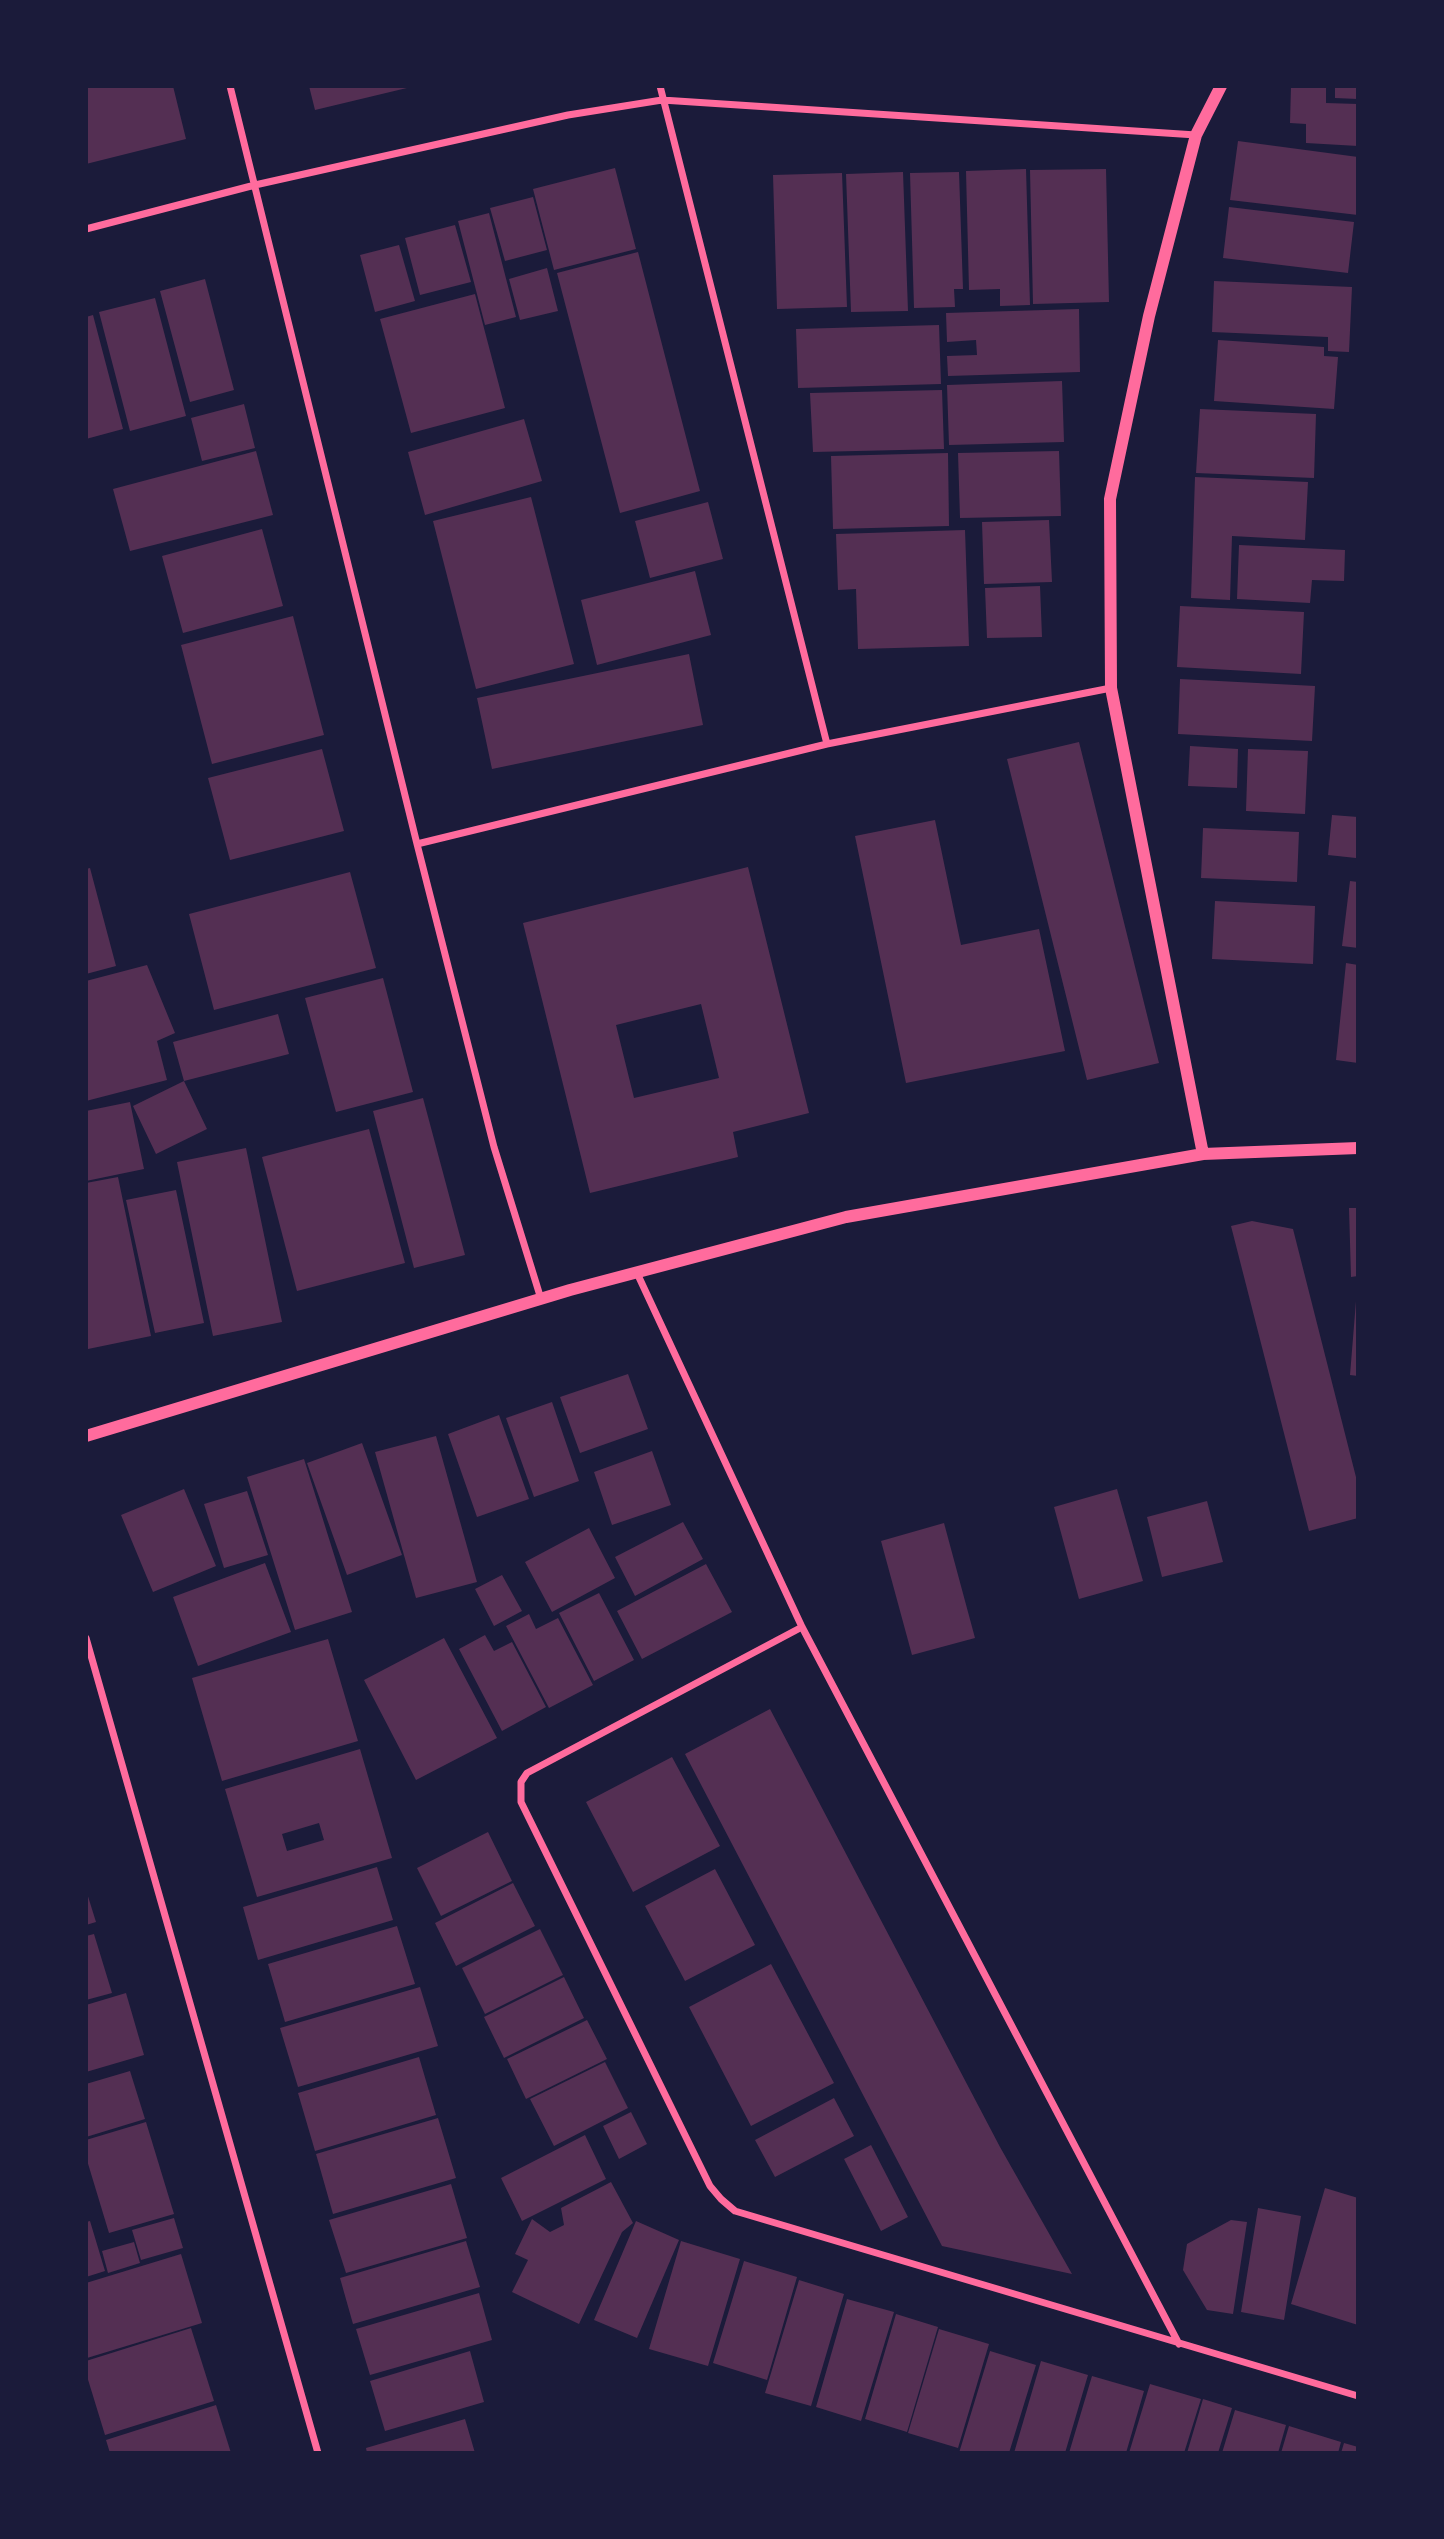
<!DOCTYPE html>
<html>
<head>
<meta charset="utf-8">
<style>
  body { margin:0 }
  #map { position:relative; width:1444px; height:2539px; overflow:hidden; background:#1b1b3a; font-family:"Sofia Sans Condensed",sans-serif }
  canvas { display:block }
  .frame { position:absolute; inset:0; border:88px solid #1b1b3a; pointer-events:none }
</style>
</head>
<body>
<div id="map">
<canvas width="1444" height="2539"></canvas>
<div class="frame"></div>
</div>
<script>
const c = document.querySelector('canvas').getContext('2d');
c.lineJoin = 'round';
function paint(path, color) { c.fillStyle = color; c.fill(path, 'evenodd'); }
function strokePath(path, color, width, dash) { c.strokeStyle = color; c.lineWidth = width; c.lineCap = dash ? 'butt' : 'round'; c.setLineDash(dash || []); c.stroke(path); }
paint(new Path2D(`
  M 86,86 L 173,86 L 186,139 L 86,164 Z
  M 309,86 L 411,86 L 411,87 L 315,110 Z
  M 1291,86 L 1326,86 L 1326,103 L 1358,104 L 1358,146 L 1306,143 L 1306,124 L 1290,123 Z
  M 1335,86 L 1358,86 L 1358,99 L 1335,98 Z
  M 1238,141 L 1358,157 L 1358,215 L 1230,200 Z
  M 615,168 L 636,249 L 554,270 L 533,189 Z
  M 1026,169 L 1030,305 L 1000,306 L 1000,289 L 969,290 L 966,171 Z
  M 1106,169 L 1109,302 L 1033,304 L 1030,170 Z
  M 903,172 L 908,311 L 851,312 L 846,174 Z
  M 959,172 L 963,289 L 954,289 L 955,307 L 914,308 L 910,173 Z
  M 842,173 L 847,307 L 777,309 L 773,175 Z
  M 533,197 L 547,250 L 505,261 L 490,208 Z
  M 1229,207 L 1354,222 L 1348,273 L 1223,258 Z
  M 489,213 L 516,317 L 485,325 L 458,221 Z
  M 455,225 L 471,282 L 420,295 L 405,238 Z
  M 399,245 L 415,301 L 375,312 L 360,255 Z
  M 638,252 L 700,491 L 620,513 L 557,273 Z
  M 547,268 L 558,311 L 520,320 L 509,279 Z
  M 205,279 L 234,390 L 190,402 L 160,291 Z
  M 1214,281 L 1352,287 L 1349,352 L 1328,351 L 1328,337 L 1212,332 Z
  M 475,294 L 505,408 L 411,433 L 380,319 Z
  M 155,298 L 186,416 L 130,431 L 99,312 Z
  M 1079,309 L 1080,372 L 948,376 L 947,356 L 977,355 L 976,340 L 947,342 L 946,313 Z
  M 93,315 L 123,429 L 86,439 L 86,317 Z
  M 939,325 L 941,384 L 798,388 L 796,329 Z
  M 1218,340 L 1324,347 L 1324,356 L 1338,357 L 1334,409 L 1214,401 Z
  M 1062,381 L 1064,442 L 949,445 L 947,385 Z
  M 942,390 L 944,449 L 813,452 L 810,393 Z
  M 244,404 L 255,448 L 202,461 L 191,418 Z
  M 1200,409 L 1316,414 L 1314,478 L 1196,473 Z
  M 524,419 L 542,481 L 425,515 L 408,452 Z
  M 256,451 L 273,515 L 130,551 L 113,489 Z
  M 1059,451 L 1061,516 L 960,518 L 958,453 Z
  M 948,453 L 949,526 L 833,529 L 831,456 Z
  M 1195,477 L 1308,482 L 1305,540 L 1232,536 L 1230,600 L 1191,598 Z
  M 531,497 L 574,664 L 476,689 L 433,521 Z
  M 708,502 L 723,559 L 650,578 L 635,521 Z
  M 1049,520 L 1052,582 L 984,584 L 982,522 Z
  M 262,529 L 283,606 L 183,633 L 162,556 Z
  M 965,530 L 969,646 L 858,649 L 856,589 L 838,590 L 836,534 Z
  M 1239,545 L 1345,550 L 1344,581 L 1312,580 L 1310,603 L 1237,599 Z
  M 695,571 L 711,635 L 597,665 L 581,600 Z
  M 1040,586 L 1042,637 L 987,638 L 985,588 Z
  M 1180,606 L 1304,612 L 1301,674 L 1177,667 Z
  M 293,616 L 324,735 L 212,764 L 181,645 Z
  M 689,654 L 703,725 L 492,769 L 477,698 Z
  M 1180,679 L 1315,686 L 1312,741 L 1178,734 Z
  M 1079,742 L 1159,1063 L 1087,1080 L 1007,759 Z
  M 1190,746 L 1238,749 L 1237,788 L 1188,786 Z
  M 322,749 L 344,831 L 230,860 L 208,778 Z
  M 1248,749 L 1308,751 L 1305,814 L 1246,811 Z
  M 1332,815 L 1358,817 L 1356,858 L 1328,855 Z
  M 935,820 L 961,945 L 1039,929 L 1065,1051 L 906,1083 L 855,836 Z
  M 1203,828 L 1299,832 L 1297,882 L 1201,878 Z
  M 748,867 L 809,1113 L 733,1132 L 738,1157 L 590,1193 L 523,923 ZM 701,1004 L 719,1078 L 634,1098 L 616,1025 Z
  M 90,868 L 116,966 L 86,974 L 86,869 Z
  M 350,872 L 376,968 L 214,1010 L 189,914 Z
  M 1350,881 L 1358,882 L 1358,948 L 1342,946 Z
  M 1215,901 L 1315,906 L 1313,964 L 1212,959 Z
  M 1346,963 L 1358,965 L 1358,1063 L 1336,1060 Z
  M 147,965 L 175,1033 L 157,1041 L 167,1080 L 86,1101 L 86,981 Z
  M 383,978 L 413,1092 L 336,1112 L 305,998 Z
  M 278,1014 L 289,1054 L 184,1081 L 173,1042 Z
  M 184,1081 L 207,1129 L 156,1154 L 133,1106 Z
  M 423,1098 L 465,1255 L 414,1268 L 373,1111 Z
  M 130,1102 L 144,1169 L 86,1181 L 86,1111 Z
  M 369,1129 L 405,1263 L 297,1291 L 262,1157 Z
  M 246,1148 L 282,1322 L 213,1336 L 177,1162 Z
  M 118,1177 L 151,1336 L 88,1349 L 86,1336 L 86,1183 Z
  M 176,1190 L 204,1323 L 155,1333 L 126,1200 Z
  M 1349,1208 L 1358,1208 L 1358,1276 L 1351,1277 Z
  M 1252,1221 L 1293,1229 L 1358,1485 L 1358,1518 L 1309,1531 L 1231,1226 Z
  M 1356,1301 L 1358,1301 L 1358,1376 L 1350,1375 Z
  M 628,1374 L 648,1429 L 580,1453 L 560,1397 Z
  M 552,1402 L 579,1481 L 534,1497 L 506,1418 Z
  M 499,1415 L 529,1499 L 477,1517 L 448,1434 Z
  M 436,1436 L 477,1582 L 416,1598 L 375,1452 Z
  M 362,1443 L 402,1555 L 347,1575 L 307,1463 Z
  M 652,1451 L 671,1505 L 612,1525 L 594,1472 Z
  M 304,1459 L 352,1612 L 295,1630 L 247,1477 Z
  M 184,1489 L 216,1566 L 153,1592 L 121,1515 Z
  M 1117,1489 L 1143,1581 L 1079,1599 L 1054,1507 Z
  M 247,1491 L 268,1555 L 224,1568 L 204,1504 Z
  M 1207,1501 L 1223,1562 L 1162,1577 L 1147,1517 Z
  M 683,1522 L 703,1559 L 635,1596 L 615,1557 Z
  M 944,1523 L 975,1638 L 912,1655 L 881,1541 Z
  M 589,1528 L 615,1578 L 552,1612 L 525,1562 Z
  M 265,1563 L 291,1632 L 198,1666 L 173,1597 Z
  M 706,1564 L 732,1612 L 642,1659 L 617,1611 Z
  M 502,1575 L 522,1611 L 494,1626 L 475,1589 Z
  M 599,1593 L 634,1660 L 594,1681 L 559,1613 Z
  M 529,1614 L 536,1629 L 558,1618 L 593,1685 L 549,1708 L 506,1626 Z
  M 485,1635 L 494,1651 L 512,1642 L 546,1707 L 502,1731 L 459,1649 Z
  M 444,1638 L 497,1738 L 416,1780 L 364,1680 Z
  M 328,1639 L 358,1741 L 222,1781 L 192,1678 Z
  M 770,1709 L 1000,2147 L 1072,2274 L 942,2246 L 685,1754 Z
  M 360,1749 L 392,1858 L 257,1897 L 225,1789 ZM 319,1823 L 324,1840 L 287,1851 L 282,1834 Z
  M 672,1757 L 720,1846 L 633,1892 L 586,1802 Z
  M 488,1832 L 512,1881 L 441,1916 L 417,1868 Z
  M 377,1867 L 393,1920 L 258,1960 L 243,1907 Z
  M 715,1869 L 755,1945 L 685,1981 L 645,1906 Z
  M 513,1883 L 535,1926 L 456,1966 L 435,1923 Z
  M 86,1890 L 96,1922 L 86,1925 Z
  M 397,1926 L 415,1984 L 285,2022 L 268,1964 Z
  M 540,1929 L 563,1975 L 485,2014 L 462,1968 Z
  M 94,1934 L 112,1993 L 86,2000 L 86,1936 Z
  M 771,1964 L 834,2083 L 751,2126 L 689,2007 Z
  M 564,1977 L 584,2018 L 504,2058 L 484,2017 Z
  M 420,1987 L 438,2046 L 298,2087 L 280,2028 Z
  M 126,1993 L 144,2055 L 86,2072 L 86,2005 Z
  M 587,2020 L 607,2059 L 526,2099 L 507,2059 Z
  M 419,2057 L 436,2115 L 315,2151 L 298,2093 Z
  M 605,2062 L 628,2108 L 554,2146 L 530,2099 Z
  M 130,2071 L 145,2119 L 86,2137 L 86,2084 Z
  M 834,2098 L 854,2136 L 775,2177 L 755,2140 Z
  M 631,2112 L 647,2144 L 619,2159 L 603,2126 Z
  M 438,2118 L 456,2178 L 333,2214 L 316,2154 Z
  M 146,2122 L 174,2214 L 109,2233 L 86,2157 L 86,2140 Z
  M 585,2135 L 606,2179 L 522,2221 L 501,2178 Z
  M 871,2145 L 908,2217 L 881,2231 L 844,2159 Z
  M 611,2182 L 633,2223 L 622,2232 L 579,2324 L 512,2292 L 528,2260 L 515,2254 L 532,2219 L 550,2232 L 564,2225 L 561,2208 Z
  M 451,2184 L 467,2238 L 346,2273 L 329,2220 Z
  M 1325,2188 L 1358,2198 L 1358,2325 L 1291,2304 Z
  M 1258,2208 L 1301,2216 L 1284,2320 L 1241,2312 Z
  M 174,2218 L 183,2248 L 141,2260 L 132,2230 Z
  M 1231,2220 L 1247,2222 L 1233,2314 L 1207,2310 L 1183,2270 L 1187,2244 Z
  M 90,2221 L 105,2271 L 86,2277 L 86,2222 Z
  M 636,2221 L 679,2240 L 637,2338 L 594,2320 Z
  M 466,2241 L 480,2287 L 353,2324 L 340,2278 Z
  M 681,2241 L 740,2259 L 708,2366 L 649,2349 Z
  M 134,2242 L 140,2263 L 108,2273 L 102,2251 Z
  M 181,2254 L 202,2323 L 87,2358 L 86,2283 Z
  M 744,2261 L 797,2277 L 767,2380 L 713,2363 Z
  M 799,2280 L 844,2294 L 811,2406 L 765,2393 Z
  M 479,2293 L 492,2340 L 370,2375 L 356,2329 Z
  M 847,2299 L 894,2312 L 861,2421 L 816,2407 Z
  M 896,2314 L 938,2327 L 907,2432 L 865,2419 Z
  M 191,2328 L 214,2401 L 105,2435 L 86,2373 L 86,2361 Z
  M 939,2329 L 989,2344 L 958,2448 L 908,2433 Z
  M 470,2351 L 484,2402 L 385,2431 L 370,2381 Z
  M 990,2351 L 1036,2365 L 1009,2453 L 959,2453 Z
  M 1041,2361 L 1088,2375 L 1065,2453 L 1014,2453 Z
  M 1092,2376 L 1144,2391 L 1126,2453 L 1069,2453 Z
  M 1150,2384 L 1201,2399 L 1184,2453 L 1129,2453 Z
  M 1203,2399 L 1232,2408 L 1218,2453 L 1187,2453 Z
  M 216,2405 L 231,2453 L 110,2453 L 106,2440 Z
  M 1235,2410 L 1286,2425 L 1278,2453 L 1222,2453 Z
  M 465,2419 L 475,2453 L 367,2453 L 366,2448 Z
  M 1289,2426 L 1341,2442 L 1338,2453 L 1281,2453 Z
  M 1344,2443 L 1358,2447 L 1358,2453 L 1341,2453 Z`), '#542f53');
strokePath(new Path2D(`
  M 230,86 L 417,844 L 494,1147 L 541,1299
  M 660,86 L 827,744
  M 86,229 L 255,185 L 568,115 L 662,100 L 1196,135
  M 417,844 L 827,744 L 1111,688
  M 637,1273 L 802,1627 L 1179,2344
  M 802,1627 L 527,1773 L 521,1782 L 521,1802 L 710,2186 L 721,2199 L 735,2211 L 1358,2396
  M 86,1638 L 318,2453`), '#ff6b9d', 7);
strokePath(new Path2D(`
  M 1203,1154 L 1111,688 L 1110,499 L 1149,316 L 1196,135 L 1221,86
  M 86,1436 L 570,1290 L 846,1217 L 1203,1154 L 1358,1148`), '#ff6b9d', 12);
</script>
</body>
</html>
